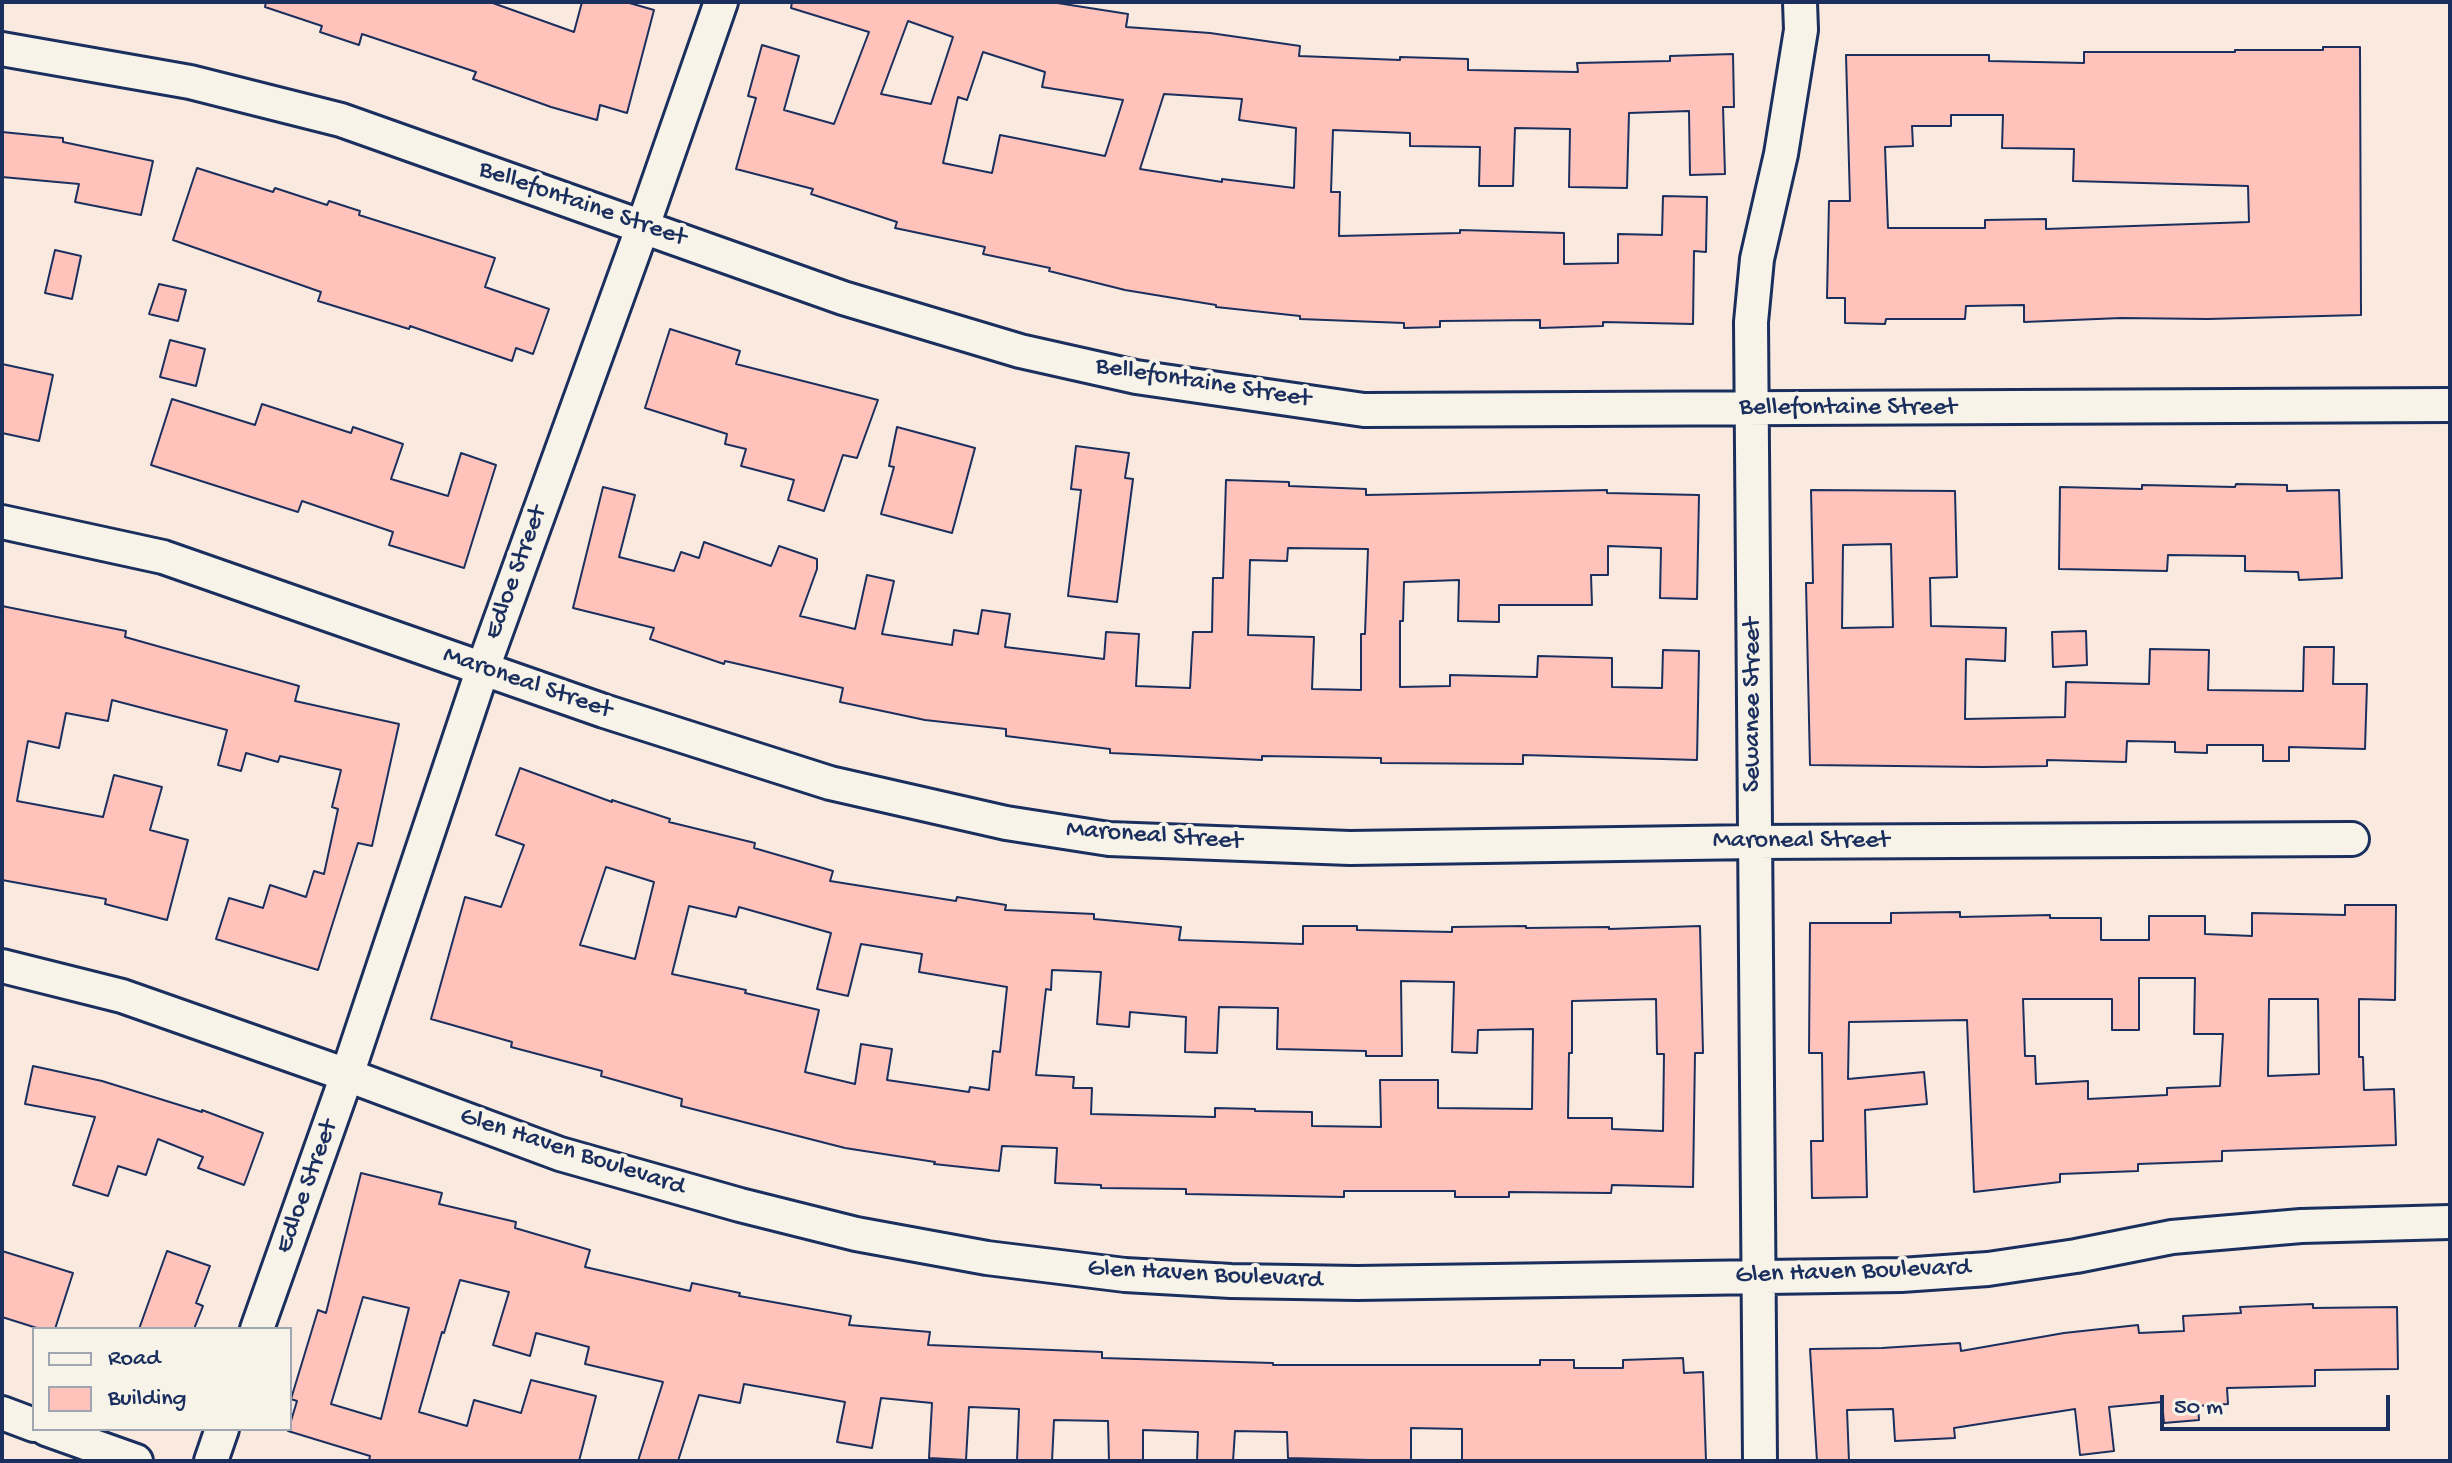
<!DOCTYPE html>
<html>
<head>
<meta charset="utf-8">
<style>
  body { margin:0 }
  #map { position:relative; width:2452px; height:1463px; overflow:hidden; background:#f9e9df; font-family:"Gochi Hand",sans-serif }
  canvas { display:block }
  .frame { position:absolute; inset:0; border:4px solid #1b2f5e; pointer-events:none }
  .legend { position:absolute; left:32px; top:1327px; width:260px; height:104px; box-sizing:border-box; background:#f7f3e8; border:2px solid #9fa5b1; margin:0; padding:10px 14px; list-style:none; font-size:24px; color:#1b2f5e }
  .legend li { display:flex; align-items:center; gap:16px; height:40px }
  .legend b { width:40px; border:2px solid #9fa5b1 }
  .scale { position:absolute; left:2160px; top:1395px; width:230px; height:36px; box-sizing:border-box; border:4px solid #1b2f5e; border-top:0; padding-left:10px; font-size:24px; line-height:28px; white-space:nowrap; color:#1b2f5e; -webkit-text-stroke:6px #f7f3e8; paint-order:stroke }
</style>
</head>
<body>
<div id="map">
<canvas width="2452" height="1463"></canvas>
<div class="frame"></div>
<ul class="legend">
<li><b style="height:10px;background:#f7f3e8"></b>Road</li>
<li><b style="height:22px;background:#ffc3bc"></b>Building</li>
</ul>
<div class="scale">50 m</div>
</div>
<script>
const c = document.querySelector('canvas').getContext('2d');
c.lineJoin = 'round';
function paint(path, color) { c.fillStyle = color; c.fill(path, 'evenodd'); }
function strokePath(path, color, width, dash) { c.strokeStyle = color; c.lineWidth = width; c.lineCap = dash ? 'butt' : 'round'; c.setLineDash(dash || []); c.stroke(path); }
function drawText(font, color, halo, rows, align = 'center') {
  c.font = font + ' "Gochi Hand",sans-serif'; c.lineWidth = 8; c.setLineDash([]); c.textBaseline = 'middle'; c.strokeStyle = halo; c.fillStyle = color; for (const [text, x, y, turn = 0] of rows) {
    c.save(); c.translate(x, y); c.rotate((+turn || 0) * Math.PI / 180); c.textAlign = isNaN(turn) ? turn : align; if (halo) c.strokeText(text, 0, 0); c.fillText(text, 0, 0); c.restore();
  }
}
const building = new Path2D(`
  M 266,2 L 490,2 L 574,32 L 582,2 L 626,2 L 654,10 L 627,113 L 600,105 L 597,120 L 551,107 L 473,79 L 476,72 L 362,34 L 359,45 L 320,32 L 322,26 L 265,7 Z
  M 792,2 L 1051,2 L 1128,14 L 1126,27 L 1210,33 L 1300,46 L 1299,56 L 1400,60 L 1400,57 L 1468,59 L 1468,70 L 1578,72 L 1577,63 L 1670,61 L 1670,56 L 1733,54 L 1734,107 L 1723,107 L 1725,174 L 1690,175 L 1689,111 L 1629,113 L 1627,188 L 1569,187 L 1570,129 L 1515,128 L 1513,186 L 1479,186 L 1480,147 L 1410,146 L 1410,133 L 1333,130 L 1331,192 L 1340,192 L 1339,236 L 1460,233 L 1460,230 L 1564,233 L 1564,264 L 1618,263 L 1618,234 L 1662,235 L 1663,196 L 1707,197 L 1706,252 L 1694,251 L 1693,324 L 1603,322 L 1603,326 L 1540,328 L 1540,320 L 1440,321 L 1440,327 L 1404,328 L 1404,323 L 1300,319 L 1300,316 L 1216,307 L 1216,305 L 1125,290 L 1049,271 L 1050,268 L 983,254 L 985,247 L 895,228 L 897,222 L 811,194 L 813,189 L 736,169 L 756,98 L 748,96 L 762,45 L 799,56 L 784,110 L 834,124 L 869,32 L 791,8 ZM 908,21 L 953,37 L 931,104 L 881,94 ZM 983,52 L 1045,72 L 1042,87 L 1123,100 L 1105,156 L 1000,135 L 992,173 L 943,163 L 958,97 L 967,100 ZM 1164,94 L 1242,99 L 1239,120 L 1296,128 L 1294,188 L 1222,179 L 1222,182 L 1140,169 Z
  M 2323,47 L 2360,47 L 2361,315 L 2208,319 L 2121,318 L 2024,322 L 2024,305 L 1966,306 L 1965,319 L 1886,319 L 1885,324 L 1845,323 L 1845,298 L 1827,298 L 1829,201 L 1850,201 L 1846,55 L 1989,55 L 1989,61 L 2084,63 L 2084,52 L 2235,52 L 2235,50 L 2323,50 ZM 1951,115 L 2003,115 L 2002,148 L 2074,149 L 2073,181 L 2248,186 L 2249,222 L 2046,229 L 2046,219 L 1985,220 L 1985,228 L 1888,228 L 1885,147 L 1913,146 L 1912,126 L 1951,126 Z
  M 2,132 L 63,138 L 63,142 L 153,161 L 141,215 L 75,202 L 79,184 L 2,177 Z
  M 197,168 L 273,192 L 275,188 L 327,205 L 329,201 L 360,211 L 359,215 L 495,258 L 485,287 L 549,309 L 533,354 L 516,348 L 512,361 L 410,326 L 409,329 L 318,301 L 321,292 L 173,240 Z
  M 55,250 L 81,256 L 72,299 L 45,293 Z
  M 159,284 L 186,290 L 178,321 L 149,314 Z
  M 670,329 L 740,351 L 736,364 L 878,400 L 857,458 L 843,455 L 824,511 L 788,500 L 794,480 L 741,466 L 746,449 L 725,444 L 727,434 L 645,408 Z
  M 170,340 L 205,349 L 196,386 L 160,377 Z
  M 2,364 L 53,375 L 39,441 L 2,433 Z
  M 172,399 L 255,425 L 262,404 L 351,433 L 353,427 L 403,444 L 391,479 L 448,496 L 461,453 L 496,465 L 464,568 L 389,545 L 393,532 L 302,501 L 298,512 L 151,465 Z
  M 897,427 L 975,448 L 952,533 L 881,514 L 894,467 L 889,466 Z
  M 1076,446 L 1129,453 L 1125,478 L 1133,479 L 1117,602 L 1068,596 L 1081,490 L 1071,489 Z
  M 1226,480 L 1289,482 L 1289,486 L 1366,489 L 1366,495 L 1607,490 L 1607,493 L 1699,495 L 1697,599 L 1660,598 L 1661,548 L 1608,546 L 1608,575 L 1591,575 L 1592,605 L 1499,605 L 1499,622 L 1458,621 L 1459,580 L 1404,582 L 1403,621 L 1400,621 L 1400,687 L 1450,686 L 1450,675 L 1537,677 L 1538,656 L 1612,658 L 1612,687 L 1662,688 L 1663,650 L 1699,651 L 1697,760 L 1523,755 L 1523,764 L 1381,763 L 1381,758 L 1262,756 L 1262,760 L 1110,753 L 1110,749 L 1006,736 L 1006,729 L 925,720 L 840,702 L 843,688 L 725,661 L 724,664 L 650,639 L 654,628 L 573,608 L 603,487 L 635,495 L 619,557 L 674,571 L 681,552 L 699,558 L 704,542 L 771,566 L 779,546 L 817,559 L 817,569 L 800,616 L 855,629 L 867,575 L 894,581 L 882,634 L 952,645 L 954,630 L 978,634 L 982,610 L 1010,614 L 1005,647 L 1104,659 L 1106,632 L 1139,634 L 1136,686 L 1190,688 L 1193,632 L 1212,632 L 1213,578 L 1223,578 ZM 1288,548 L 1368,549 L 1365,634 L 1361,634 L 1361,690 L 1312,689 L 1314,637 L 1248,635 L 1250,560 L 1287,561 Z
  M 2236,484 L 2287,485 L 2287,491 L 2339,490 L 2342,578 L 2299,580 L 2298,572 L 2245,571 L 2245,556 L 2168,555 L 2167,571 L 2059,569 L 2060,487 L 2142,489 L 2142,485 L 2235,487 Z
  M 1811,490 L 1955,491 L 1957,577 L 1930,578 L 1931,626 L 2006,628 L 2005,661 L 1966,659 L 1965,719 L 2065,717 L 2066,682 L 2149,684 L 2150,649 L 2209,650 L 2208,690 L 2303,691 L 2304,647 L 2334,647 L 2333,684 L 2367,684 L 2365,749 L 2289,747 L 2289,761 L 2263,761 L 2263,745 L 2207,745 L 2207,753 L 2175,752 L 2175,742 L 2127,741 L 2126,762 L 2047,760 L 2047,766 L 1983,767 L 1810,765 L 1806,583 L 1813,583 ZM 1891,544 L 1893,627 L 1842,628 L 1843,545 Z
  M 2,606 L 126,631 L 125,637 L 299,686 L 295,701 L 399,724 L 372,846 L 358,843 L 318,970 L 216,939 L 229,898 L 263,908 L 270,885 L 306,897 L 314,871 L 324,874 L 338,809 L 332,807 L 341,770 L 280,756 L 278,762 L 246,753 L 241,771 L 218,765 L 227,730 L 112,700 L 108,721 L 66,713 L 59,748 L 28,741 L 17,801 L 103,817 L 114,775 L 162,787 L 150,830 L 188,840 L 167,920 L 105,904 L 106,899 L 2,880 Z
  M 2086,631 L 2087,665 L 2053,667 L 2052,632 Z
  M 520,768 L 612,802 L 612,800 L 670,819 L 669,822 L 755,843 L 754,848 L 833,871 L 830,881 L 956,901 L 957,897 L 1006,905 L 1005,910 L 1094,914 L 1094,919 L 1181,927 L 1179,940 L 1303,944 L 1303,926 L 1357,926 L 1357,930 L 1452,932 L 1452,927 L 1526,926 L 1526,928 L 1609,927 L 1609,929 L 1700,926 L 1703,1053 L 1695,1053 L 1693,1187 L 1612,1185 L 1611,1193 L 1509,1192 L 1509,1197 L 1455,1197 L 1455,1191 L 1344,1191 L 1344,1197 L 1186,1194 L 1186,1189 L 1101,1188 L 1101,1185 L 1055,1183 L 1057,1148 L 1002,1146 L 999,1171 L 934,1164 L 935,1162 L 845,1148 L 681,1106 L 682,1099 L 601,1076 L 602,1071 L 511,1047 L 512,1042 L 431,1019 L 465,897 L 501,907 L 524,845 L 496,835 ZM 606,867 L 654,882 L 635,959 L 580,945 ZM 689,906 L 736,917 L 739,907 L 831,933 L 817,989 L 848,996 L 861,944 L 922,954 L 919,972 L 1007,987 L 1000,1052 L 993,1051 L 989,1090 L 970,1087 L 969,1092 L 887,1080 L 892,1049 L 861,1044 L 855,1084 L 805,1072 L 819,1010 L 745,993 L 746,990 L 672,974 ZM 1052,970 L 1101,972 L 1097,1024 L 1129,1027 L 1130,1012 L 1186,1017 L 1185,1052 L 1217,1053 L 1219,1007 L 1278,1008 L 1277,1049 L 1366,1051 L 1366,1056 L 1402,1056 L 1401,981 L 1454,982 L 1452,1052 L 1477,1053 L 1478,1030 L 1533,1029 L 1532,1109 L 1438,1108 L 1438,1080 L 1380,1080 L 1381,1127 L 1312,1126 L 1312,1112 L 1255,1111 L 1255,1109 L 1215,1108 L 1215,1117 L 1091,1114 L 1092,1088 L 1073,1088 L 1074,1077 L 1036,1075 L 1046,989 L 1051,990 ZM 1656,999 L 1657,1054 L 1664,1054 L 1663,1131 L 1612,1129 L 1612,1118 L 1568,1118 L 1569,1053 L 1572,1053 L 1572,1001 Z
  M 2345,905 L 2396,905 L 2395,1000 L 2359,999 L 2359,1057 L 2363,1057 L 2364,1090 L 2394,1089 L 2396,1145 L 2222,1151 L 2222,1161 L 2138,1164 L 2138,1171 L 2060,1174 L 2060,1182 L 1974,1192 L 1967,1020 L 1849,1022 L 1848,1079 L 1924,1072 L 1927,1104 L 1865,1110 L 1867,1197 L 1812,1198 L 1811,1141 L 1823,1141 L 1822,1053 L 1809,1053 L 1810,923 L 1891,923 L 1891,913 L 1960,912 L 1960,917 L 2050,915 L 2050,918 L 2101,918 L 2101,940 L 2149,940 L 2149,916 L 2205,916 L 2205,934 L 2252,936 L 2252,913 L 2345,915 ZM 2139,978 L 2195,978 L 2194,1034 L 2223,1034 L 2220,1086 L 2167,1088 L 2167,1095 L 2088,1099 L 2088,1081 L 2036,1084 L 2035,1056 L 2025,1056 L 2023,999 L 2112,999 L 2112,1030 L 2139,1030 ZM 2269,999 L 2318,999 L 2319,1074 L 2268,1076 Z
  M 33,1066 L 102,1081 L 202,1112 L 202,1110 L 263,1133 L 244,1185 L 198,1168 L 203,1157 L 158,1139 L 146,1175 L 118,1166 L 108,1196 L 73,1185 L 95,1117 L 25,1104 Z
  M 361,1173 L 442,1193 L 439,1204 L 516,1222 L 515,1228 L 590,1250 L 585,1267 L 690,1291 L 692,1283 L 740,1293 L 739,1296 L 851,1316 L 849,1325 L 930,1332 L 928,1345 L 1102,1352 L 1102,1358 L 1273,1363 L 1273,1365 L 1540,1365 L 1540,1360 L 1574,1360 L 1574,1368 L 1623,1368 L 1623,1360 L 1683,1358 L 1684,1373 L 1703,1372 L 1706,1461 L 1462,1461 L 1462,1429 L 1411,1428 L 1411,1461 L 1288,1458 L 1287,1432 L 1235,1431 L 1233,1461 L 1197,1461 L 1198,1432 L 1143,1430 L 1143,1461 L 1109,1461 L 1108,1421 L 1054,1420 L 1052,1461 L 1017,1461 L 1019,1409 L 969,1407 L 966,1460 L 929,1458 L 932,1403 L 881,1398 L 872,1448 L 837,1442 L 845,1402 L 744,1384 L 740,1403 L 699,1395 L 678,1461 L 638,1461 L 663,1382 L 585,1364 L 589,1347 L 536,1333 L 530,1356 L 493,1345 L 509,1292 L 460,1280 L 444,1333 L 442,1332 L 419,1412 L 467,1426 L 474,1400 L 521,1413 L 531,1380 L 596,1396 L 579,1461 L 369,1461 L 370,1456 L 288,1431 L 297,1401 L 291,1399 L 318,1310 L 326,1313 ZM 363,1297 L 409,1308 L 381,1419 L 331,1404 Z
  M 2,1251 L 73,1273 L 55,1329 L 40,1329 L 2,1317 Z
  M 167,1251 L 210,1266 L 196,1303 L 203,1306 L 194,1329 L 139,1329 Z
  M 2313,1304 L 2313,1308 L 2397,1307 L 2398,1369 L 2315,1370 L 2315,1386 L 2227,1388 L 2228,1404 L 2198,1406 L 2199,1420 L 2164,1423 L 2162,1402 L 2109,1407 L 2114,1451 L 2080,1455 L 2075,1409 L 1954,1428 L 1955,1438 L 1895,1441 L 1893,1409 L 1847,1410 L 1849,1461 L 1817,1461 L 1810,1349 L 1882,1348 L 1960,1343 L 1961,1351 L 2064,1333 L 2138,1325 L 2139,1333 L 2184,1331 L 2183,1316 L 2241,1313 L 2240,1307 Z`);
paint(building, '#ffc3bc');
strokePath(building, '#1b2f5e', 2);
const minor = new Path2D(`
  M 2,49 L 190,82 L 341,120 L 843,298 L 1020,351 L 1136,377 L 1364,410 L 2450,405
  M 2,522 L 163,557 L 604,711 L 830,783 L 1006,823 L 1109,839 L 1350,848 L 1755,842 L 2352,839
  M 2,966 L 122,996 L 347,1075 L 560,1154 L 740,1205 L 856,1234 L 987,1258 L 1125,1275 L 1231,1281 L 1357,1283 L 1901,1275 L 1988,1269 L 2076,1256 L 2172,1237 L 2301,1226 L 2450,1222
  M 257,1329 L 347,1075 L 483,668 L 643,226 L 721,2
  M 2,1413 L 34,1425
  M 46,1429 L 136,1461
  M 211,1461 L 222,1429
  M 1760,1461 L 1751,322 L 1757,259 L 1781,154 L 1801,30 L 1800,2`);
strokePath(minor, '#1b2f5e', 38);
strokePath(minor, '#f7f3e8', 32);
drawText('26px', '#1b2f5e', '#f7f3e8', [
  ["Bellefontaine Street",582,205,19],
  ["Bellefontaine Street",1203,384,9],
  ["Bellefontaine Street",1848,409],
  ["Edloe Street",517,573,-70],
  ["Maroneal Street",527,684,19],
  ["Sewanee Street",1754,705,-90],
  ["Maroneal Street",1154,837,4],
  ["Maroneal Street",1801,842],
  ["Glen Haven Boulevard",572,1153,18],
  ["Edloe Street",308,1187,-70],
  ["Glen Haven Boulevard",1853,1273,-2],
  ["Glen Haven Boulevard",1205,1276,3]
]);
</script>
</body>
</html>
